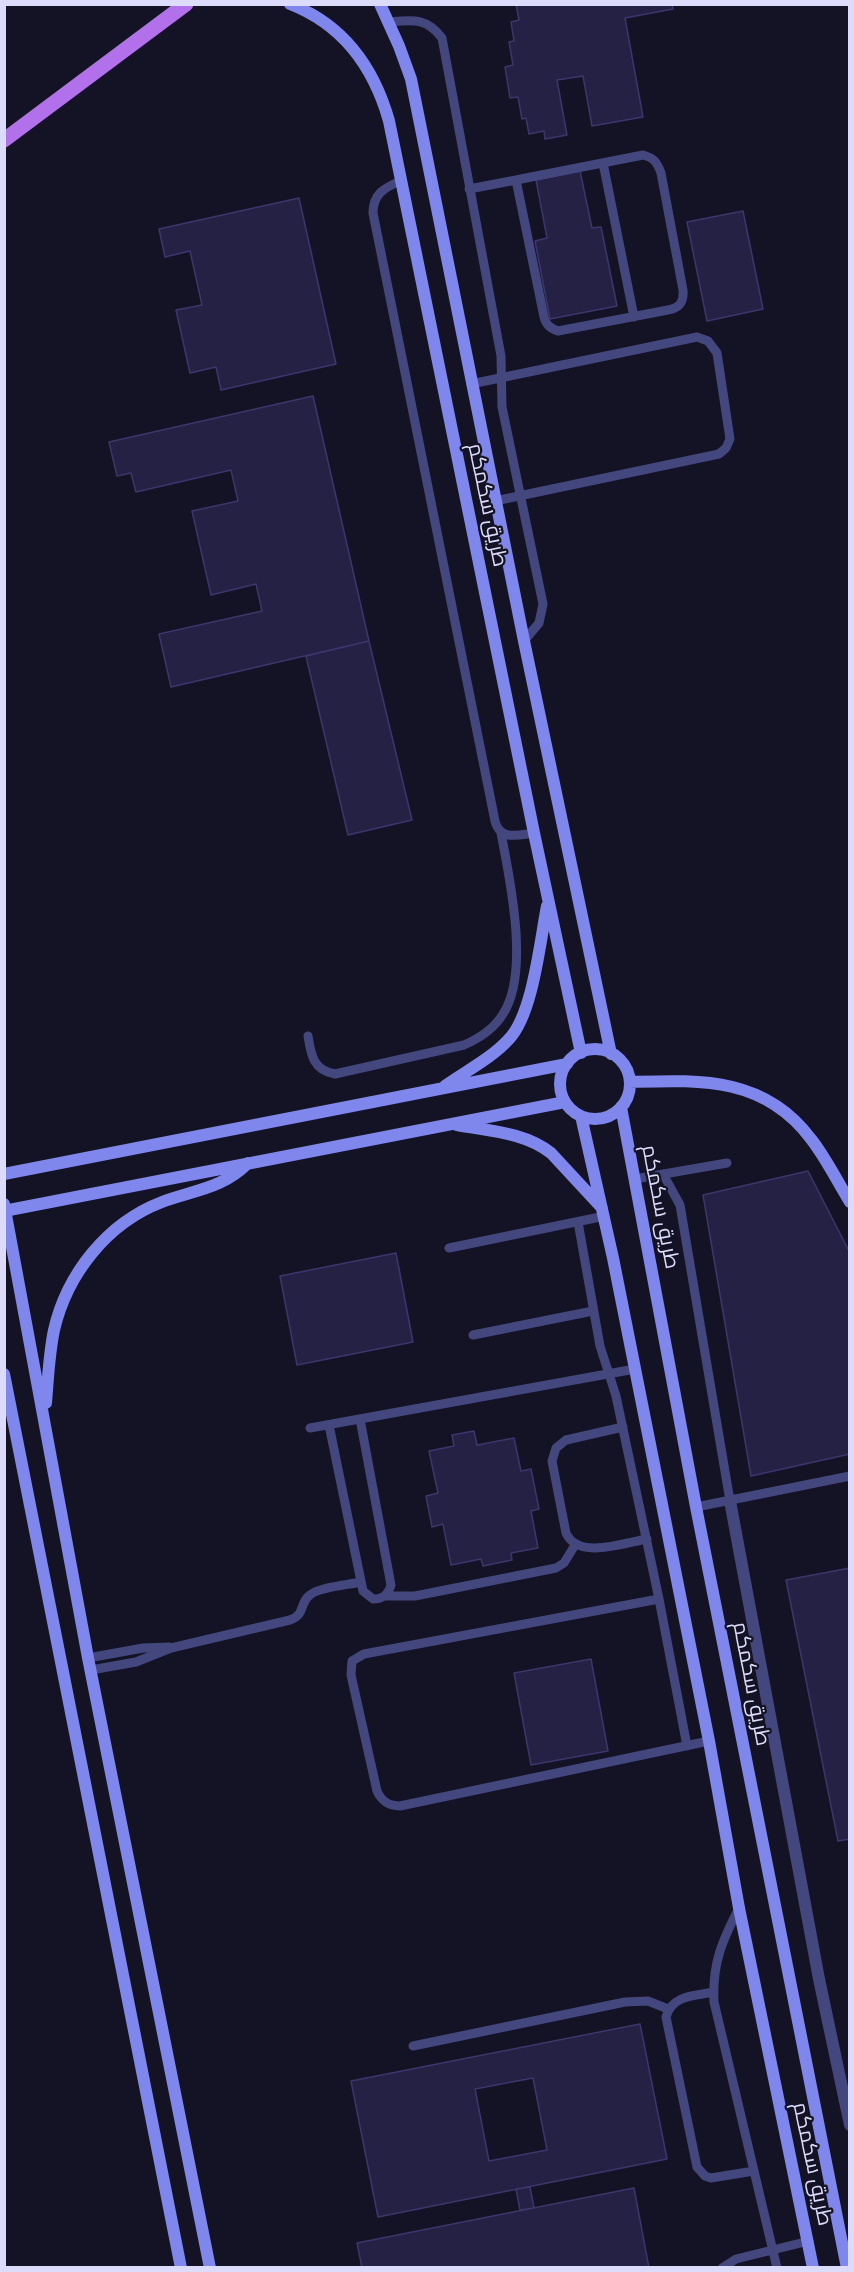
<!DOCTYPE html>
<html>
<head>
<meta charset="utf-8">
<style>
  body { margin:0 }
  #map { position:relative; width:854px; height:2272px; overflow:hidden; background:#141325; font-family:"Fira Sans Condensed",sans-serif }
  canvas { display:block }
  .frame { position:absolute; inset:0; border:6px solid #dcdcfa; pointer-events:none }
</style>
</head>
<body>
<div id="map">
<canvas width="854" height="2272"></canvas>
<div class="frame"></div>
</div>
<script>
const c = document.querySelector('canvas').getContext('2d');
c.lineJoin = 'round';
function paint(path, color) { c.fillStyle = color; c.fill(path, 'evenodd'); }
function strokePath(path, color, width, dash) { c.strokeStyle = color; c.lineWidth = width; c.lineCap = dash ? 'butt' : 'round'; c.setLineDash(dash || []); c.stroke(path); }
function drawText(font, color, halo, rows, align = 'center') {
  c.font = font + ' "Fira Sans Condensed",Cairo,sans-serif'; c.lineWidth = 4.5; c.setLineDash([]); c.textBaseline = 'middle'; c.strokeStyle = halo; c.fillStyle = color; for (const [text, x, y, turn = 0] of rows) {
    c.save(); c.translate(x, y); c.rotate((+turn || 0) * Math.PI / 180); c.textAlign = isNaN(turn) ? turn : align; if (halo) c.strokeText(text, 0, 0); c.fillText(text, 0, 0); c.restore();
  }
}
const building = new Path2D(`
  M 516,4 L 672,4 L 673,9 L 625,18 L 643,117 L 592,126 L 583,76 L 557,80 L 567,135 L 545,139 L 544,131 L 529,134 L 526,118 L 522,119 L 518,97 L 510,98 L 505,67 L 513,65 L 509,42 L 514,41 L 511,22 L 519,20 Z
  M 580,171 L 592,228 L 601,227 L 617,306 L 550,319 L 535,241 L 547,238 L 536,180 Z
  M 299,198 L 336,364 L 221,390 L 216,367 L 190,373 L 176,310 L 202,305 L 190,251 L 165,257 L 159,229 Z
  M 743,211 L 763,309 L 707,321 L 687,222 Z
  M 313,396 L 369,641 L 171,687 L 159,634 L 262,611 L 256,584 L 211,595 L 192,511 L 238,501 L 231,470 L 136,492 L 131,473 L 117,476 L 109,442 Z
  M 369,641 L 412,820 L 348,835 L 306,656 Z
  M 808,1171 L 850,1253 L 850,1454 L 751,1476 L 703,1195 Z
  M 396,1253 L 413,1342 L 297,1365 L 280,1276 Z
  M 474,1431 L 477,1445 L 514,1438 L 521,1471 L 531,1469 L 539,1509 L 531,1511 L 538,1548 L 511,1553 L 512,1560 L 483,1566 L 481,1559 L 451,1565 L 443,1524 L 432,1527 L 426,1496 L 438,1493 L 429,1451 L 454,1446 L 452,1435 Z
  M 850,1568 L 850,1839 L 838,1841 L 786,1580 Z
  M 591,1659 L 608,1751 L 531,1765 L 514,1673 Z
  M 640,2024 L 667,2159 L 378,2217 L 351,2081 ZM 533,2078 L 547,2150 L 489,2161 L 475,2089 Z
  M 530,2187 L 534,2208 L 520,2210 L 516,2189 Z
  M 634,2188 L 649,2268 L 362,2268 L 357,2243 Z`);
paint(building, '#252144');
strokePath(building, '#3c366c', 1.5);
strokePath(new Path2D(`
  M 388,22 C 413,20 426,17 442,38 L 501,356 L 502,407 L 543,604 L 539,623 L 524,641
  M 643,155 C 654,158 657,162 661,173 L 683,290 C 684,302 680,308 668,310 L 558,331 C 550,328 546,325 544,317 L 516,180 Z
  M 603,163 L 634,317
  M 400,181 C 384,188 373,194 373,213 L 495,821 C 500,841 518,835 534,833
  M 469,189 L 516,180
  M 471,384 L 697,337 L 708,341 L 717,353 L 730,439 L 726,448 L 719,454 L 495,501
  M 308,1036 C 311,1055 313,1070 335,1074 L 464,1045 C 480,1038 494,1029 503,1014 C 530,973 510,880 501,833
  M 663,1174 L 680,1205 L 730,1501
  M 635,1179 L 727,1163
  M 578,1222 L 600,1346 L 616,1396 L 659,1599 L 687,1746
  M 449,1248 L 605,1216
  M 473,1335 L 593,1311
  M 329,1425 L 363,1591 L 373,1599 C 383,1599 388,1595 391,1585 L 360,1419
  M 623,1427 L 566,1440 L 556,1448 L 552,1461 L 566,1533 C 578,1560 624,1543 647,1539
  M 310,1428 L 635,1369
  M 696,1507 L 850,1476
  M 385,1596 L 415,1596 L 556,1568 L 564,1563 L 575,1545
  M 659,1599 L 364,1654 L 352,1661 L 351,1675 L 377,1791 C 382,1802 389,1806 400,1806 L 709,1741
  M 88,1658 L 143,1648 L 169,1647
  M 91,1670 L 136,1662 L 171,1648 L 290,1620 C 306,1614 299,1603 310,1595 C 319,1587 348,1585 361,1582
  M 739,1908 C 722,1941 712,1964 714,2002 L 777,2268
  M 714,1992 C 694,1996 672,1995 666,2017 L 697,2167 L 705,2176 L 711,2178 L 754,2171
  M 413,2046 L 625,2002 L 648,2001 L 668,2009
  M 722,2268 L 736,2259 L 809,2241`), '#44477e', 9);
strokePath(new Path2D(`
  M 730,1501 L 819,1979 L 850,2125`), '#44477e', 12);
strokePath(new Path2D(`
  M 290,4 C 344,25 374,68 389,121 L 534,833 L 581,1053
  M 380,4 L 399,46 L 411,79 L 524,641 L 611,1054
  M560 1084a35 35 0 1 1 70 0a35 35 0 1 1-70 0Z
  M 630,1082 C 699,1080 764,1076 811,1139 C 826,1158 837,1181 850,1202
  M 445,1086 C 466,1071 492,1058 509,1039 C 533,1014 540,941 547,906
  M 621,1107 L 696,1507 L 847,2268
  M 581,1116 L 613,1258 L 709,1741 L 739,1908 L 813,2268
  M 457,1125 C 489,1131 524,1132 551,1153 L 602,1208
  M 4,1174 L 567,1064
  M 4,1204 L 88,1658 L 210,2268
  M 4,1211 L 565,1102
  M 4,1374 L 181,2268
  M 46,1403 C 48,1379 49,1354 54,1330 C 67,1274 107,1223 162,1202 C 194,1190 222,1189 248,1163`), '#7f87ed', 12);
strokePath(new Path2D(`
  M 4,140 L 186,4`), '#b271eb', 15);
drawText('21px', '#dcdcfa', '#141325', [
  ["طريق سكمكم",487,505,78],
  ["طريق سكمكم",660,1207,79],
  ["طريق سكمكم",751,1684,79],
  ["طريق سكمكم",812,2164,78]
]);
</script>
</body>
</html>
